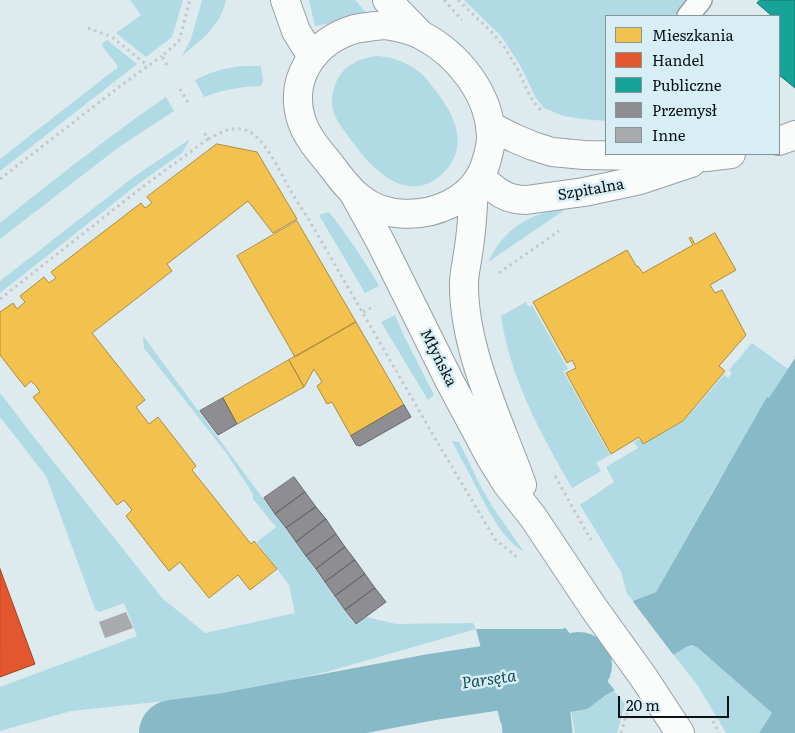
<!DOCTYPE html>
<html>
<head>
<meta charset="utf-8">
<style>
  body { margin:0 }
  #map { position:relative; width:795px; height:733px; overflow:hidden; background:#ddeaee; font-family:Literata,serif }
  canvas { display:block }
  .legend { position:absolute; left:605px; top:15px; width:175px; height:140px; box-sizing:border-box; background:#d7eef4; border:1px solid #85969b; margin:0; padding:6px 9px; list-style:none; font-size:15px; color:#0b1315 }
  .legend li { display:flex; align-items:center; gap:10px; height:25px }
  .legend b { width:25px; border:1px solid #85969b }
  .scale { position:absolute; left:618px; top:696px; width:111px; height:22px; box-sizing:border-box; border:2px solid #0b1315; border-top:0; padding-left:6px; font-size:15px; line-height:18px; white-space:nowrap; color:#0b1315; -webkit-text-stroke:4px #d7eef4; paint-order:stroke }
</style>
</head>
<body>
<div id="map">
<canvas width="795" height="733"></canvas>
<ul class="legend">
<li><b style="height:14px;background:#f2c14e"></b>Mieszkania</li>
<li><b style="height:14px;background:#e4572e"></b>Handel</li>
<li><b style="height:14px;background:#17a398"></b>Publiczne</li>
<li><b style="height:14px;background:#8d8d92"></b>Przemysł</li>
<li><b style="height:14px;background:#a8aaad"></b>Inne</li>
</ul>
<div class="scale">20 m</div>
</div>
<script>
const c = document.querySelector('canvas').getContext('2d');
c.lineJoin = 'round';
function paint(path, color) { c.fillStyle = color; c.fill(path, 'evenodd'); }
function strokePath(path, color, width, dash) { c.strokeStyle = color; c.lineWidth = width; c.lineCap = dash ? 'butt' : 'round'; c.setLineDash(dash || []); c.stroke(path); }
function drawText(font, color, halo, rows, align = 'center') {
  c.font = font + ' Literata,serif'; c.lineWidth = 5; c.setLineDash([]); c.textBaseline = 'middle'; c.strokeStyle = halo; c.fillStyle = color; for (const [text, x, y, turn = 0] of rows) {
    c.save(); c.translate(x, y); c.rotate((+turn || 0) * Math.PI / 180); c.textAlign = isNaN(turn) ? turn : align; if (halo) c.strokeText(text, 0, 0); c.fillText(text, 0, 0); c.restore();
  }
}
paint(new Path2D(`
  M 130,0 L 183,0 L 172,37 L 146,57 L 116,33 L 141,15 Z
  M 202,0 L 226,0 C 220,27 201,40 182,56 L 191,39 Z
  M 309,0 L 355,0 L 369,16 L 315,26 Z
  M 464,0 L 695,0 L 682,16 L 606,16 L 606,121 L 582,119 L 564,116 L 544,108 L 536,98 L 520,65 L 501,36 Z
  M 107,40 L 137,64 L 0,171 L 0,159 L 117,68 L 117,65 L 103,47 L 102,44 Z
  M 377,56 C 392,57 407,62 419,72 C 425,76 430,83 434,89 C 455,114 472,149 440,176 C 405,205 370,167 351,140 C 344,130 336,121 333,110 C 331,103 332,95 334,88 C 340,68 357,58 377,56 Z
  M 242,66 L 261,66 L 263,82 L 260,86 C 240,86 223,90 204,97 L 195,80 C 210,72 225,68 242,66 Z
  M 166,97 L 174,111 L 119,147 L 0,239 L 0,223 C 54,180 109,136 166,97 Z
  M 190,139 L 182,153 L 138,184 L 0,293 L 0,281 L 135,176 Z
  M 564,207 L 563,211 L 488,262 C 506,227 527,216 564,207 Z
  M 329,212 C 348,236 364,260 379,286 L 365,293 L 319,215 Z
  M 526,302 L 529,307 L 532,305 L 568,369 L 563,371 L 610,455 L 596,463 L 601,471 L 572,488 C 541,434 510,378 501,316 Z
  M 395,315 L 404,336 L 434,395 L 428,400 L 381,322 Z
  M 144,337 C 214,433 286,528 355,625 L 366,617 L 396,624 L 473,623 L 476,629 L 333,670 L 257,689 L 204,697 L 71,711 L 0,731 L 0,687 L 137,636 L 124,603 L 99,612 L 95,609 L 46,476 L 0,417 L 0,393 L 37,441 L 162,598 L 205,633 L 295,613 L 289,585 L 257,542 L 276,527 L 253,499 L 253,494 L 227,454 L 144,348 L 143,338 Z
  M 752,343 L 788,369 L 718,482 L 656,592 L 633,601 L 627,594 L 621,572 L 580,505 L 614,482 L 606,467 L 638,448 L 634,442 L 639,439 L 643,444 L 683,422 L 724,375 L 728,378 L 732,373 L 729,370 Z
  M 452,441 L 459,442 L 479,483 L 492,506 L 524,552 C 500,537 487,507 474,483 C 467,469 459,455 452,441 Z
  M 692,645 L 698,648 L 772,713 L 759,733 L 726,733 L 698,686 L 673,654 L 686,647 Z
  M 614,691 L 625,704 L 617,733 L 575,733 L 571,711 L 587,708 Z`), '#b0dae4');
paint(new Path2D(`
  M 795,358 L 795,733 L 759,733 L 772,713 L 698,648 L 692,645 L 686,647 L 605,696 L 587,709 L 501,724 L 476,629 L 562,629 L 656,592 L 767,397 L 769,398 Z`), '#87b9c6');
paint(new Path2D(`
  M 631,599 L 675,657 L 616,692 L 564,626 Z`), '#ddeaee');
const homes = new Path2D(`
  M 217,144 L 257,152 L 297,219 L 273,233 L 248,201 L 167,264 L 172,271 L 92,333 L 145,400 L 136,407 L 149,424 L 158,417 L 196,466 L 192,470 L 251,544 L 254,541 L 277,569 L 250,590 L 238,575 L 209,598 L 180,562 L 169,571 L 126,516 L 132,510 L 124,500 L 117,505 L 33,397 L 40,392 L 36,386 L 31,381 L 25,387 L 0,355 L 0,312 L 13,303 L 17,309 L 25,302 L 20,296 L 44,277 L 49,283 L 56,278 L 51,272 L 141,203 L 145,208 L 152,203 L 147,197 Z
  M 297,221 L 356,322 L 295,357 L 237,256 Z
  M 715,233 L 736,270 L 710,285 L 715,293 L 722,290 L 746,335 L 719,366 L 725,371 L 683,421 L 643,444 L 639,437 L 611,454 L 566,373 L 576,368 L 572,360 L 567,363 L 533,302 L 627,250 L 637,267 L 638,266 L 643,273 L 693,245 L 689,238 L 691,237 L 695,244 Z
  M 356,322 L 404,405 L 351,436 L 332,402 L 327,404 L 317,386 L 322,382 L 314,369 L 304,387 L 289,360 Z
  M 289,360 L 304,387 L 237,424 L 223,398 Z`);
paint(homes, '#f2c14e');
strokePath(homes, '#ad8d3d', 1);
const shops = new Path2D(`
  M 0,569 L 35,664 L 0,677 Z`);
paint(shops, '#e4572e');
strokePath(shops, '#a34326', 1);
const public = new Path2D(`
  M 760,0 L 795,0 L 795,88 L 779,75 L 779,16 L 772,16 L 757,3 Z`);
paint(public, '#17a398');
strokePath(public, '#137871', 1);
const industry = new Path2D(`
  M 223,398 L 237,424 L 218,435 L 200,411 Z
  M 404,405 L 411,417 L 360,446 L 356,445 L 351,436 Z
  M 294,477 L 305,492 L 275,514 L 264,498 Z
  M 305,492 L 316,507 L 286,528 L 275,514 Z
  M 316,507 L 326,519 L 296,542 L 286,528 Z
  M 326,519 L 336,534 L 306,556 L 296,542 Z
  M 336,534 L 345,547 L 316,569 L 306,556 Z
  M 345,547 L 355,560 L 325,582 L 316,569 Z
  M 355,560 L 365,574 L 335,596 L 325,582 Z
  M 365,574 L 375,588 L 345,610 L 335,596 Z
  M 375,588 L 386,602 L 356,624 L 345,610 Z`);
paint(industry, '#8d8d92');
strokePath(industry, '#66686c', 1);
strokePath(new Path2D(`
  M 551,714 L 553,733
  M 521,720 L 522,733`), '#87b9c6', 39);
strokePath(new Path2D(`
  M 172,733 L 226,726 L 432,687 L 512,675 L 570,669 L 579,665`), '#87b9c6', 66);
paint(new Path2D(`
  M 126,612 L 133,628 L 105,638 L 99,622 Z`), '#a8aaad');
const lane = new Path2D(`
  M 688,16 L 701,0`);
const street = new Path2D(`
  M 490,126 L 514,138 L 533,146 L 552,152 L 584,155 L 706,157 L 731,154
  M 779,141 L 795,135
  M 480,177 C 495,190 505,200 526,200 L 584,192 L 640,180 L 691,163`);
const secondary = new Path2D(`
  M 285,0 L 296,31 L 312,57
  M 387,0 L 420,34
  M 385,25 C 397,27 410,29 421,35 C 458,54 490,94 491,137 C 491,144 489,152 487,159 C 482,179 468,195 450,204 C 422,218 384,218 360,198 C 348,189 339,176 330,164 C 319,151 306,136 301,119 C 289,78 314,41 355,29 C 365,27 374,26 385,25 Z
  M 474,185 C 473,207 472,231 468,253 C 467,263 464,273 464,283 C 463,349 500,423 522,485
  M 353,192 L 380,241 L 450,382 L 489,455 L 507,484 L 533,517 L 593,607 L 644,678 L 680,733`);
strokePath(lane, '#97a0a3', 24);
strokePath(street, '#97a0a3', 30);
strokePath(secondary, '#97a0a3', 30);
strokePath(new Path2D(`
  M 444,0 L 462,20
  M 458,0 C 474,16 494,32 507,51 C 510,57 514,62 517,68 C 525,83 529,100 543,112
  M 88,28 L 112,37 L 148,66
  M 167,65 L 162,56 L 179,41 L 190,0
  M 180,89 L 189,104
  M 208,139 C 221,132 233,125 248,131 C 266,139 281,175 291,191 C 296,200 302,209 308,218 L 436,440 L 495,539 L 519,559
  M 0,179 L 119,87 L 162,56
  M 499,273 L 559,231
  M 0,299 L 141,188 L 208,139 L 204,132
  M 363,312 L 375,306
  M 555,476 L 591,540
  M 713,721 L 719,733
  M 621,733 L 627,712`), '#c4c8ca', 3, [2.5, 4]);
strokePath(lane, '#fafcfc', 21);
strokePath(street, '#fafcfc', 28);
strokePath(secondary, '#fafcfc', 28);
drawText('15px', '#0b1315', '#d7eef4', [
  ["Szpitalna",591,190,-10],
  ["Młyńska",438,358,63]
]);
drawText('italic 16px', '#134d59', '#d7eef4', [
  ["Parsęta",489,680,-8]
]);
</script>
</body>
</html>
